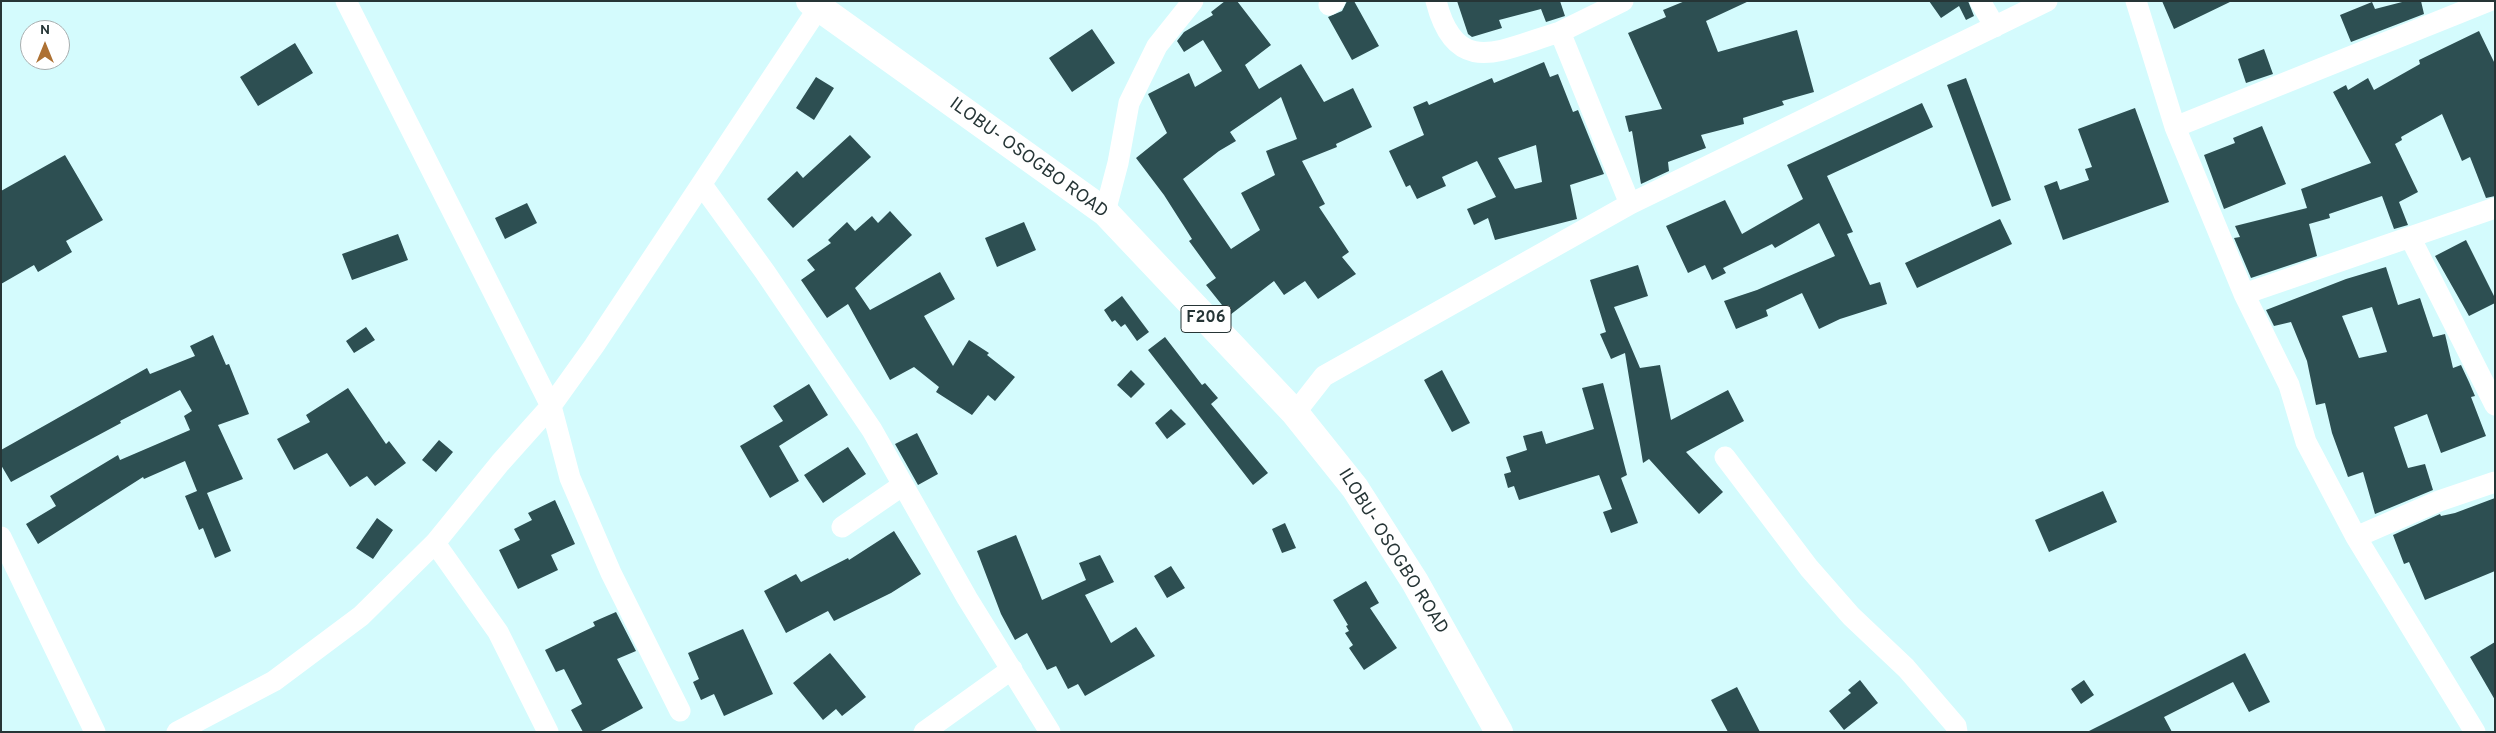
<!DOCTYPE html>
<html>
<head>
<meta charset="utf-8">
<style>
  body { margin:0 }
  #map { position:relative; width:2496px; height:733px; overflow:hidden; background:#d4fbfd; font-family:Overpass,sans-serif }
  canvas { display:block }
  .frame { position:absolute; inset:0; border:2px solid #263536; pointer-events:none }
  .north { position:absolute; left:20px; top:20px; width:50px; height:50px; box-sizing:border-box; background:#fff; border:1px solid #a8aeaf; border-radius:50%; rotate:0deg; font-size:14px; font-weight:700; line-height:20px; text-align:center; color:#263536 }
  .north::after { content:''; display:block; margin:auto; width:18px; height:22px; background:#ad7133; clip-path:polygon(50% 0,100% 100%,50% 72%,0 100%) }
</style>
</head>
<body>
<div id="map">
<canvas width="2496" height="733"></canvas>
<div class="frame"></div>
<div class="north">N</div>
</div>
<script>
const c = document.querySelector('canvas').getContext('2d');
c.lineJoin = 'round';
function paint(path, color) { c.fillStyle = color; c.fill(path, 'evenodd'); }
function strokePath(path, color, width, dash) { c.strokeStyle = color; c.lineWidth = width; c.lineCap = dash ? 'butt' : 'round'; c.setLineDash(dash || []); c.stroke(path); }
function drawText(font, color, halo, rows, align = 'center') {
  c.font = font + ' Overpass,sans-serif'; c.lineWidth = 5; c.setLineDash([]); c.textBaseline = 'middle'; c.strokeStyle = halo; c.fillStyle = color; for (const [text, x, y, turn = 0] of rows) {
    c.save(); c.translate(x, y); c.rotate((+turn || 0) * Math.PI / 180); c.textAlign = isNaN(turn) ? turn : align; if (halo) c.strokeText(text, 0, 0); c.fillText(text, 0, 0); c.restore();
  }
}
paint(new Path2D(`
  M 1225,1 L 1237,1 L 1271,45 L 1245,65 L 1259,89 L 1301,64 L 1324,102 L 1353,88 L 1372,127 L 1336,144 L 1337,147 L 1302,161 L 1325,204 L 1319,207 L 1349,252 L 1342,257 L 1356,274 L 1318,299 L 1305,281 L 1284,295 L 1274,281 L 1230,315 L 1206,285 L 1216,278 L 1189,241 L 1192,239 L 1164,195 L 1136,158 L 1167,133 L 1148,94 L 1189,73 L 1195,87 L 1222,71 L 1203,40 L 1184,52 L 1177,41 L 1184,32 L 1213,15 L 1211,12 ZM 1281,97 L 1297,139 L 1266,151 L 1275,175 L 1241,193 L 1260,230 L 1231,249 L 1183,179 L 1219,151 L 1236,141 L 1230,132 Z
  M 1347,1 L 1354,1 L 1379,46 L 1352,60 L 1328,17 L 1342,11 Z
  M 1457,1 L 1560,1 L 1565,16 L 1546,22 L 1541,9 L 1499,20 L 1502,28 L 1472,37 L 1468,34 Z
  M 1685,1 L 1749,1 L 1706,21 L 1718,52 L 1797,30 L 1814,92 L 1782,101 L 1784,105 L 1743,118 L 1744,124 L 1701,135 L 1706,148 L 1668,162 L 1669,171 L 1641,184 L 1632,131 L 1629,132 L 1625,116 L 1662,109 L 1628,33 L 1666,17 L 1663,10 Z
  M 1929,1 L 1968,1 L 1974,16 L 1966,20 L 1959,6 L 1941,18 Z
  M 2162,1 L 2232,1 L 2174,29 Z
  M 2406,1 L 2421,1 L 2424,14 L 2351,42 L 2340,15 L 2372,2 L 2375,9 Z
  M 1092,29 L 1115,63 L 1072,92 L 1049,58 Z
  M 2479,31 L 2495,64 L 2495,196 L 2486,198 L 2470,157 L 2462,161 L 2442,114 L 2401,137 L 2402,140 L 2395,144 L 2418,192 L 2399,202 L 2408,225 L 2394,229 L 2382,196 L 2329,214 L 2330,218 L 2309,224 L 2317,256 L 2251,278 L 2234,238 L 2240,237 L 2235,226 L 2307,208 L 2301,189 L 2371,163 L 2333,92 L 2346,85 L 2348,90 L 2368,78 L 2374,90 L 2420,64 L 2419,60 Z
  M 295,43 L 313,73 L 258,106 L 240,77 Z
  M 2264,49 L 2273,74 L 2246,83 L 2238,59 Z
  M 1544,62 L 1550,77 L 1558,74 L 1573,112 L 1578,110 L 1604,174 L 1570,185 L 1577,219 L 1495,240 L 1488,218 L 1474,225 L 1467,209 L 1496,197 L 1477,161 L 1442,177 L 1446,186 L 1417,199 L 1410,185 L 1406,187 L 1389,151 L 1424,135 L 1413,107 L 1427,101 L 1429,105 L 1492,78 L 1494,83 ZM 1536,145 L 1542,182 L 1515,189 L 1498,158 Z
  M 816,77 L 834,88 L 814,120 L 796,108 Z
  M 1966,78 L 2011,200 L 1992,207 L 1947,85 Z
  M 1922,103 L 1933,127 L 1827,176 L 1853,232 L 1847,234 L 1870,285 L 1880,282 L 1887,304 L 1840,319 L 1819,329 L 1802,293 L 1766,310 L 1768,316 L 1736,329 L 1724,301 L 1757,290 L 1835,256 L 1819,223 L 1775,248 L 1772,244 L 1723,268 L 1726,273 L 1712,280 L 1705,265 L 1688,273 L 1666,226 L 1725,200 L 1742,234 L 1803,199 L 1787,165 Z
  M 2135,108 L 2169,202 L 2063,240 L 2044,186 L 2057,181 L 2060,190 L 2089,180 L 2085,169 L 2092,167 L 2078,129 Z
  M 2262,126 L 2286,184 L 2224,209 L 2204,155 L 2235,143 L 2233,138 Z
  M 850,135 L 871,157 L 793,228 L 767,199 L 797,171 L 803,178 Z
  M 65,155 L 103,220 L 66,241 L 72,252 L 38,272 L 34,265 L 1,284 L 1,191 Z
  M 527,203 L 537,223 L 505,239 L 495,218 Z
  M 890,211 L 912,235 L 855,288 L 870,310 L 940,272 L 955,299 L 924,316 L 953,366 L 969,340 L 989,353 L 987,355 L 1015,377 L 995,401 L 988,395 L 972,415 L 936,392 L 939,387 L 914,367 L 890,380 L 848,304 L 827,318 L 801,280 L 815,270 L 807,260 L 831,243 L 828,240 L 847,222 L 855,231 L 872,216 L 878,223 Z
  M 2000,219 L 2012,244 L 1917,288 L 1905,263 Z
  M 1024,222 L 1036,250 L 997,267 L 985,238 Z
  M 398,234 L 408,260 L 352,280 L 342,254 Z
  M 2466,240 L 2495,298 L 2495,303 L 2469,316 L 2435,256 Z
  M 1638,265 L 1648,296 L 1614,307 L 1640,368 L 1660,365 L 1671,420 L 1728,390 L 1744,421 L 1686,452 L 1723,492 L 1699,514 L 1649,459 L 1643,463 L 1625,353 L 1611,359 L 1600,334 L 1606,332 L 1590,280 Z
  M 2386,267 L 2398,305 L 2420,298 L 2433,337 L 2445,334 L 2453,368 L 2461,365 L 2469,382 L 2475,396 L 2471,397 L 2486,436 L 2441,453 L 2427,414 L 2394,427 L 2408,468 L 2425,464 L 2433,490 L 2375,514 L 2363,472 L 2348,477 L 2332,433 L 2325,403 L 2316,405 L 2307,361 L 2291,322 L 2274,326 L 2266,310 L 2346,279 ZM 2372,307 L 2387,352 L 2359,358 L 2342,316 Z
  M 1122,296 L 1149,332 L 1137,341 L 1125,324 L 1121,327 L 1115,320 L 1112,322 L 1104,310 Z
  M 366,327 L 375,340 L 354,353 L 346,341 Z
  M 213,335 L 226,365 L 229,364 L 249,414 L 218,425 L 243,479 L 207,493 L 231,551 L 215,558 L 203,528 L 199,530 L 185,496 L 197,491 L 185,461 L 144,479 L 143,477 L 38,544 L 26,524 L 56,506 L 50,496 L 118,455 L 120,460 L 190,430 L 184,416 L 192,411 L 180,390 L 120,421 L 121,423 L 11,482 L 1,465 L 1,450 L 147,368 L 150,374 L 195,356 L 190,346 Z
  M 1165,337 L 1202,385 L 1205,383 L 1218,398 L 1211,404 L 1268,473 L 1253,485 L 1148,350 Z
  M 1131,370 L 1145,384 L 1131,398 L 1117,385 Z
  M 1442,370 L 1470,423 L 1452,432 L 1424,380 Z
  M 1603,383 L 1627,475 L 1621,478 L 1638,523 L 1611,533 L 1603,512 L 1612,509 L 1599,475 L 1519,500 L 1514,486 L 1508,488 L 1504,474 L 1511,472 L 1506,457 L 1527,450 L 1523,436 L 1542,431 L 1546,444 L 1594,429 L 1582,388 Z
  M 809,384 L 828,415 L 779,446 L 799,481 L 770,498 L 740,446 L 783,421 L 773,406 Z
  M 348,388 L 386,444 L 389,441 L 406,463 L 375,486 L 367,476 L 350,487 L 327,453 L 294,470 L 277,439 L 310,422 L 306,415 Z
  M 1171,409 L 1186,424 L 1167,439 L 1155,423 Z
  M 917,433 L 938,474 L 918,485 L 895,444 Z
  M 439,440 L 453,452 L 436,472 L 422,460 Z
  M 848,447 L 866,474 L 823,503 L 804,475 Z
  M 2103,491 L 2117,522 L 2049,552 L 2035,520 Z
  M 2495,498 L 2495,571 L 2425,600 L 2409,562 L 2404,564 L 2393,535 L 2440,514 L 2441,516 L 2455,513 Z
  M 555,500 L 575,544 L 551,555 L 558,570 L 518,589 L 499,550 L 520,540 L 514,529 L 532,520 L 528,513 Z
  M 377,518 L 393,530 L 373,559 L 356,548 Z
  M 1285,523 L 1296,548 L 1282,553 L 1272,529 Z
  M 894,531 L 921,574 L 891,593 L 834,621 L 828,611 L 786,633 L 764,591 L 796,574 L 801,582 L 848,558 L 849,560 Z
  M 1016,535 L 1042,600 L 1086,580 L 1079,563 L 1100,555 L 1114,582 L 1085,595 L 1111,643 L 1136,627 L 1155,656 L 1085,696 L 1078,684 L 1068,689 L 1056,666 L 1047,670 L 1027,633 L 1015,640 L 1001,614 L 977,551 Z
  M 1171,566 L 1185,588 L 1167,598 L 1154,576 Z
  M 1366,581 L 1379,603 L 1370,608 L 1397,648 L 1364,670 L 1349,648 L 1353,645 L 1345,633 L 1349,631 L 1346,626 L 1348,625 L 1333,600 Z
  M 616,612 L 636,651 L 617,659 L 643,708 L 599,732 L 583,732 L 571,710 L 582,704 L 564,669 L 556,672 L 545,650 L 595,626 L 593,622 Z
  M 743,629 L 773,694 L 724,716 L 714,694 L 701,700 L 693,682 L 699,679 L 688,653 Z
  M 2495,642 L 2495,700 L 2470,657 Z
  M 830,653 L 866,697 L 842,716 L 836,709 L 823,720 L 793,683 Z
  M 2245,653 L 2270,702 L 2249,712 L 2233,682 L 2164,717 L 2172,732 L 2087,732 Z
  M 1860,680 L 1878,703 L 1844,730 L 1829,711 L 1851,693 L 1848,690 Z
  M 2084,680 L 2094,695 L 2081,704 L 2071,689 Z
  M 1737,687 L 1760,732 L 1728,732 L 1711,700 Z`), '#2d4f52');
strokePath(new Path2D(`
  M 346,1 L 551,406 L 570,478 L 611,573 L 680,711
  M 1436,1 C 1456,80 1502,49 1560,32 L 1630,204
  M 1980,1 L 1995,27
  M 2136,1 L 2175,127 L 2244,294 L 2289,385 L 2306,442 L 2356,537 L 2475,732
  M 1329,5 L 1335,1
  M 1560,32 L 1623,1
  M 2175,127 L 2489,1
  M 702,185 L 765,272 L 872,430 L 967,598 L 1050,732
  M 1105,212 L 1118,163 L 1129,103 L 1157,46 L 1193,1
  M 2410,237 L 2495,405
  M 2244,294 L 2495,208
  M 1295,413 L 1324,376 L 1630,204 L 2047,1
  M 1725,457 L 1809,568 L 1851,616 L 1906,668 L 1956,726 L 1957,732
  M 842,527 L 903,485
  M 1,537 L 95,732
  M 2356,537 L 2439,501 L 2495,482
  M 435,543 L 498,632 L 548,732
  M 177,732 L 274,681 L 361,616 L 435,543 L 500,463 L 551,406 L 594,346 L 819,7
  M 924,732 L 1012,669`), '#fff', 21);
strokePath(new Path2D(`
  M 810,1 L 1105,212 L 1295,413 L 1355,488 L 1415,582 L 1499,732`), '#fff', 28);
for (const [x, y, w] of [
  [1206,319,50]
]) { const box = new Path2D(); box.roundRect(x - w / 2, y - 13.5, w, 27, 4); c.fillStyle = '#fff'; c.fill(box); strokePath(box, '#263536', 1); }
drawText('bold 16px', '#263536', null, [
  ["F206",1206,319]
]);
drawText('18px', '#263536', '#fff', [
  ["ILOBU- OSOGBO ROAD",1028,159,36],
  ["ILOBU- OSOGBO ROAD",1392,552,58]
]);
</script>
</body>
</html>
